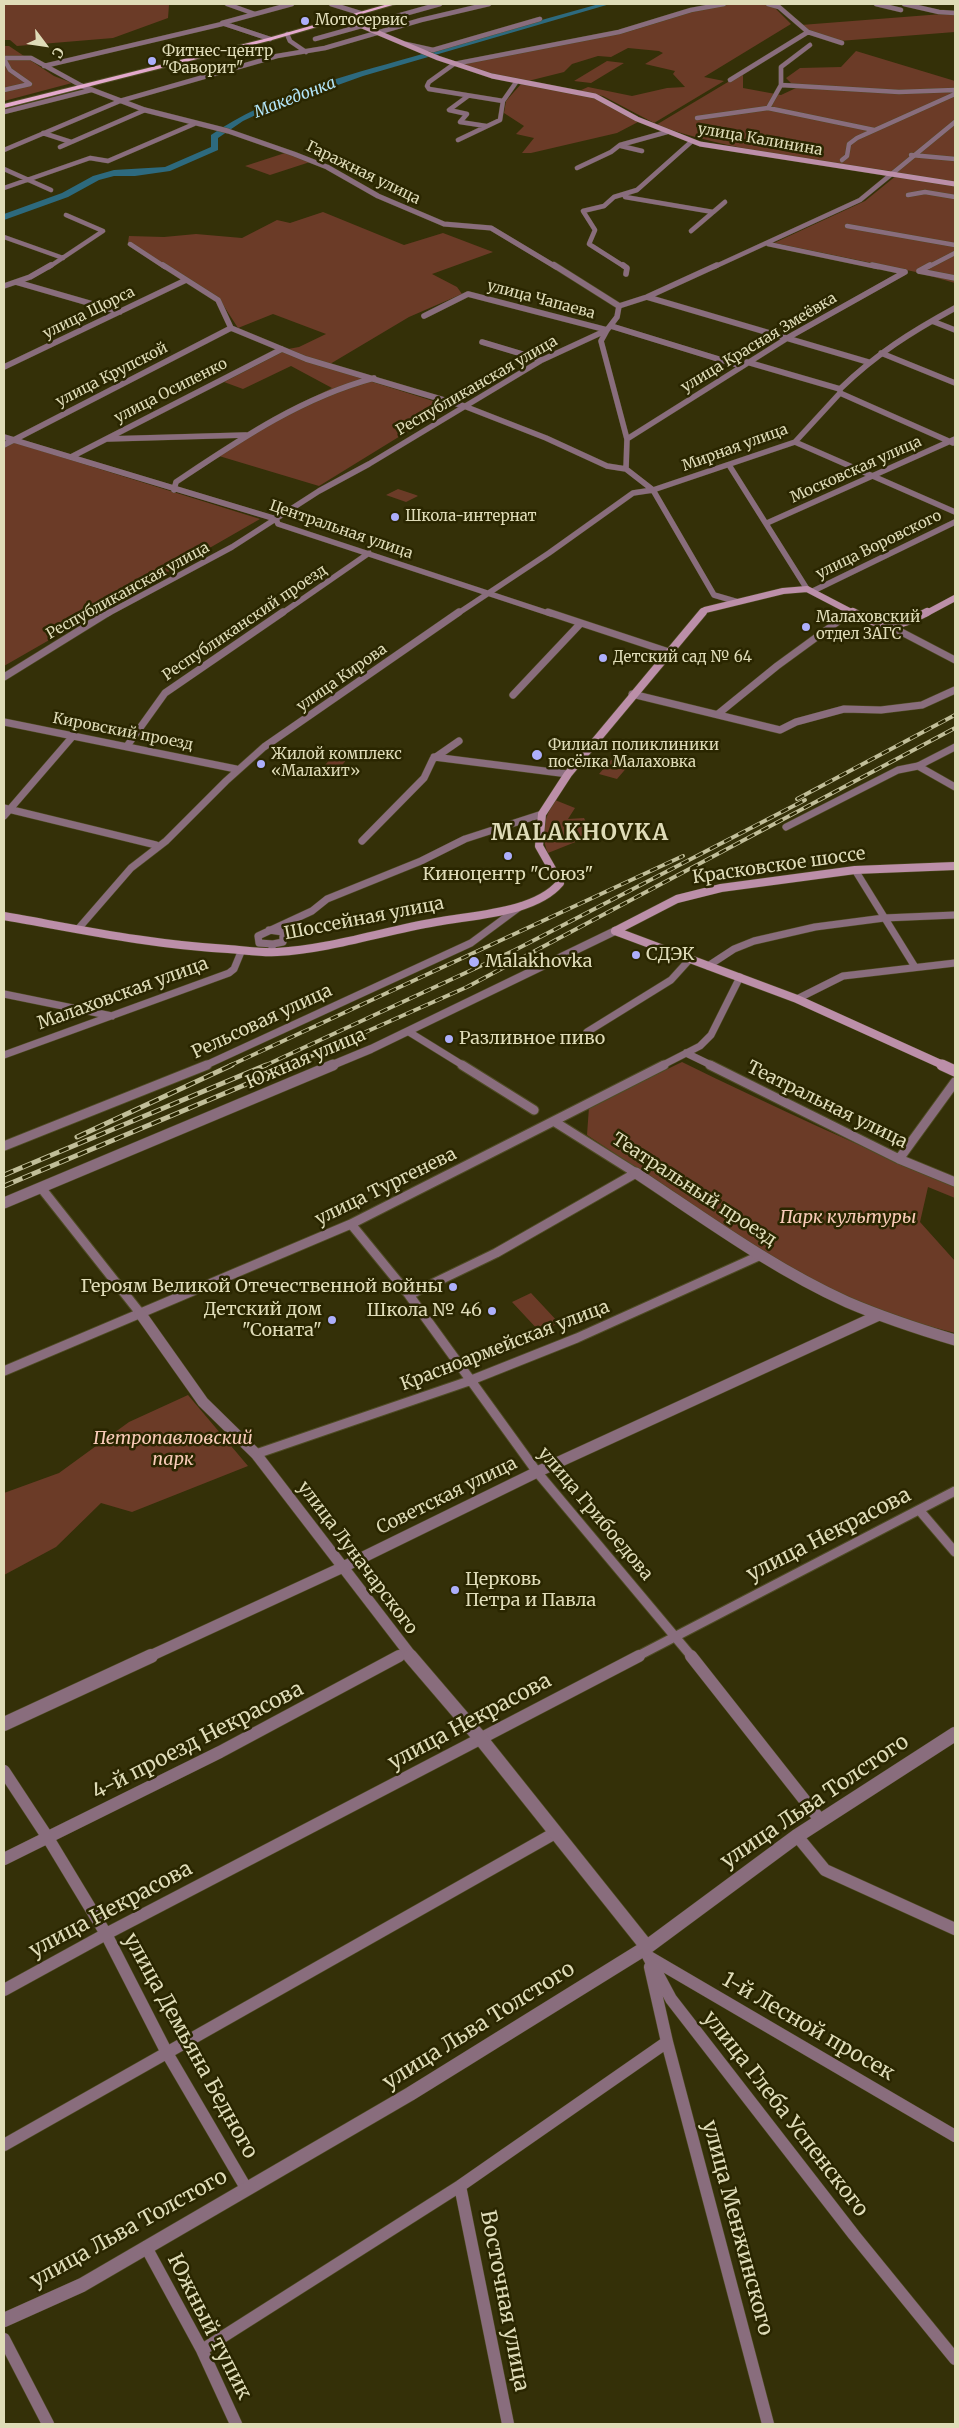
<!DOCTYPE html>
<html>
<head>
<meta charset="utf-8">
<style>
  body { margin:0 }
  #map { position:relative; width:959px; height:2428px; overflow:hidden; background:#343008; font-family:Merriweather,serif }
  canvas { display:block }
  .frame { position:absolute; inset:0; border:5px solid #dfdcb8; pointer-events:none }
  .north { position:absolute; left:20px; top:20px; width:50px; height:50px; -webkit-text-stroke:4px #2a2600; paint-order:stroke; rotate:121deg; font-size:14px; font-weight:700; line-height:20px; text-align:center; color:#dfdcb8 }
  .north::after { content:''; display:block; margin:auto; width:18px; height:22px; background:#dfdcb8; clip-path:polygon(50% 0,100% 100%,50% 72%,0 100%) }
</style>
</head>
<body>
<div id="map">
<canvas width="959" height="2428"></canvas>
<div class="frame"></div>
<div class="north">С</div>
</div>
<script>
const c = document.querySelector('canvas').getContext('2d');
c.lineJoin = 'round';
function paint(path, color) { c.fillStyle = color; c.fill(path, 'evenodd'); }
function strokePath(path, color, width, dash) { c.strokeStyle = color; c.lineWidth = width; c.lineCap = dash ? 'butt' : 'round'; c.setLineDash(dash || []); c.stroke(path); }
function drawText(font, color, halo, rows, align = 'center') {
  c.font = font + ' Merriweather,serif'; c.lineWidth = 5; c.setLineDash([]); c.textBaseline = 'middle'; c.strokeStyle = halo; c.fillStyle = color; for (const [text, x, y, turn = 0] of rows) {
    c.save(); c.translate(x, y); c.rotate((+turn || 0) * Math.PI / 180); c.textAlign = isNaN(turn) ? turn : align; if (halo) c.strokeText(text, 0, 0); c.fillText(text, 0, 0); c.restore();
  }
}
paint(new Path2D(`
  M 4,4 L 174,4 L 169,5 L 168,18 L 113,38 L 17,46 L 10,40 L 4,40 Z
  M 731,4 L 763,4 L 774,7 L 791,24 L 704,77 L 724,81 L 654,123 L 603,96 L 579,91 L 588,87 L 632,96 L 667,88 L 685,87 L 673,74 L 675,71 L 645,64 L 663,53 L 659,51 L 628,48 L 611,57 L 598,56 L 572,64 L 564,72 L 528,81 L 485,72 L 463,64 L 627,32 L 692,12 Z
  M 955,13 L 955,32 L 839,41 L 816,35 L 801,25 Z
  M 4,46 L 9,46 L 54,76 L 72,83 L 4,101 Z
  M 856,51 L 955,81 L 955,283 L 916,272 L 774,243 L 865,201 L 897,175 L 897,172 C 815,160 734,152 656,125 L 743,73 L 743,88 L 781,95 L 796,88 L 786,78 L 800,68 L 841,67 Z
  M 607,61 L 624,63 L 591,83 L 574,81 Z
  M 521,84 L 591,96 L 638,122 L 617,133 L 531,153 L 522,153 L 534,138 L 516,134 L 524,126 L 504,113 L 506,101 Z
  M 285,153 L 310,162 L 270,175 L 245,166 Z
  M 323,212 L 404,245 L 443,233 L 493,252 L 432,274 L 457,287 L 462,294 L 409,317 L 325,367 L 449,406 L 319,486 L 219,456 L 272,418 L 332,388 L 291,366 L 243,389 L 224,382 L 288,349 L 299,347 L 326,334 L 273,314 L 238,328 L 220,300 L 128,242 L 129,236 L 164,237 L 196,234 L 242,238 L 277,220 L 290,223 Z
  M 13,442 L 260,519 L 4,666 L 4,447 Z
  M 398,489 L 416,495 L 418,496 L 406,502 L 386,495 Z
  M 332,757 L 346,760 L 335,775 L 320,771 Z
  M 611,760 L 629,765 L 617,779 L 599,774 Z
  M 555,800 L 575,808 L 568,819 L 584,818 L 593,835 L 548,853 C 540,834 544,818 555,800 Z
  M 682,1062 C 772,1106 862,1148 955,1185 L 955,1198 L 928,1187 L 920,1222 L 955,1261 L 955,1333 L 898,1318 L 832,1291 L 760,1250 L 587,1135 L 589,1107 Z
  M 531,1293 L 559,1323 L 540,1332 L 512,1302 Z
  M 188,1395 L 248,1466 L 132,1512 L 101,1503 L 56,1547 L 4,1575 L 4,1493 L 59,1473 L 129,1422 Z`), '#6b3b27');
paint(new Path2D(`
  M 599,4 L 610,4 L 363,76 L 260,113 L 243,121 L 218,138 L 218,150 L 170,171 L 135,176 L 114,176 L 99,180 L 68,197 L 4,220 L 4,214 L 62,193 L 93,176 L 114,170 L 165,167 L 211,147 L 211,135 C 269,95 345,76 412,57 C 474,39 537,21 599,4 Z`), '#2d6a7e');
const minorFar4 = new Path2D(`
  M 227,4 L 255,14
  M 331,4 L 360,13
  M 768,4 L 779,7 L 808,32 L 842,43
  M 876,4 L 901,10
  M 904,4 L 939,12 L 955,13
  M 222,23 L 292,4
  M 222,23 L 270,39
  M 287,34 L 290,41 L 306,52
  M 315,39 L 440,4
  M 406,44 L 433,50 L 540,19
  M 4,58 L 31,58 L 82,86
  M 4,59 L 10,70 L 30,84 L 4,90
  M 44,66 L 222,24
  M 730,80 L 808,32
  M 781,85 L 899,92 L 955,90
  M 468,96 L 449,110 L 467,114 L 460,122 L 486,126
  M 503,101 L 429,89 L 427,86 L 429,82 L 454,64 L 619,32 L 691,10 L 724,4
  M 768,108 L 781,85 L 781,67 L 810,45
  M 4,112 L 91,90
  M 697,118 L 768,108 L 874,130
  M 43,133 L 71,142
  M 458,140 L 500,120 L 503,101 L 517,81
  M 621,146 L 642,151
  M 60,147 L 145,110
  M 4,150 L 120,101 L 277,56 L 325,48 L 421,20 L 489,4
  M 911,155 L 955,159
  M 842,160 L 847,156 L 849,144 L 857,138 L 955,94
  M 577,168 L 611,152 L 620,145 L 667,132
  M 4,169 L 51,190
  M 4,188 L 90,158 L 108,161 L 194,124
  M 908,195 L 925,192 L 955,197
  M 625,197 L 713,212
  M 847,226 L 955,245
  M 691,231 L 725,202
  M 4,237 L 63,258
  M 130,244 L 165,267
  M 768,244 L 878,267
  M 49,267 L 103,231 L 66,215
  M 625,267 L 589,244 L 595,230 L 583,211 L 604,206 L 614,197 L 637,190 L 691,142
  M 714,267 L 860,200 L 955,122
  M 928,267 L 955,253`);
const minorFar3 = new Path2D(`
  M 163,265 L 218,300 L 231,328 L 306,359 L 464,406 L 546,438 L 607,466 L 626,469 L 653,490 L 714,595 L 738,602
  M 623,265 L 627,268 L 626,274
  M 872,265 L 905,272
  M 919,271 L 930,265
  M 919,271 L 955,278
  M 16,282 L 120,312
  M 4,286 L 30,277 L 51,265
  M 647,297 L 868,362
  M 424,316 L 468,294 L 607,330 L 601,341 L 627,439 L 626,469
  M 932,321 L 955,330
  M 611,326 L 741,366
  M 482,342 L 542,360
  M 881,353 L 955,383
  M 747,362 L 840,389
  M 4,367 L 186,280
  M 840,393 L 953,443
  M 4,437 L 276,519 L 278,524 L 551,614
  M 107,439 L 246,435
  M 627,439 L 789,337 L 905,272
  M 795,442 L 955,512
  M 4,445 L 231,328
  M 71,457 L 282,349
  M 729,465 L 807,589
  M 174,490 L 176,482 C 239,440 300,398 374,378
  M 767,523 L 955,439
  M 813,591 L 955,522
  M 107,614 L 232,547 L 319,491 L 369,464 L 542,360 L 607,330 L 617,317 L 619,306 L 647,297 L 717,265
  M 281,614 L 369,553
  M 457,614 L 549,553 L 633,493 L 653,490 L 795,442 L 840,393 L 840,389 C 876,354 911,332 955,308
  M 849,614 L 851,612`);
const minorFar2 = new Path2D(`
  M 548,612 L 669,652
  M 890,626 L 955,660
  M 4,677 L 109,612
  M 632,694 L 780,730 L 796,722 L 844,709 L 881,710 L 922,705 L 955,690
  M 513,695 L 580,624
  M 718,714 L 777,666 L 851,612
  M 4,722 L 236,769
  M 127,746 L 165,693 L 283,612
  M 434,757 L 568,774
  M 918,766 L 955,787
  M 4,808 L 156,845
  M 4,816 L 73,736
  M 786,827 L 898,770 L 918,766 L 955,747
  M 362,841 L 424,778 L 433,759 L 459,741
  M 855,870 L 915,967
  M 78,929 L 131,868 L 166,841 L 226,781 L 264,747 L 459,612
  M 269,930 L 283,932 L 283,942 L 273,944
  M 271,952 L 273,944 L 259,943 L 258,936 L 312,911 L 327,899 L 421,861 L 465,839 L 542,814
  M 708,966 L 734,949 L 754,941 L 815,927 L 884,918 L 955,915
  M 4,994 L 112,1016
  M 797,999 L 843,976 L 955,963
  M 409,1032 L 464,1066
  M 587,1032 L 671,980 L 690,959
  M 686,1053 L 713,1066
  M 4,1055 L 229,973 L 234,969 L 241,952
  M 204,1066 L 471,943 L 521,906
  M 661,1066 L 700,1046 L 711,1035 L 740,977`);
const minorFar1 = new Path2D(`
  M 462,1065 L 534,1110
  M 710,1065 L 899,1159 L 955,1182
  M 4,1146 L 207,1065
  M 899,1159 L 955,1082
  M 42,1189 L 140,1313
  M 351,1224 L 409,1295 L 537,1472 L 692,1657
  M 409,1295 L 496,1253 L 636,1173 L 555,1122
  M 4,1371 L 351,1224 L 664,1065
  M 256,1454 L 469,1381 L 577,1338 L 761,1255
  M 920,1511 L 955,1552
  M 397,1657 L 407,1652
  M 636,1657 L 955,1491`);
const minor = new Path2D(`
  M 691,1656 L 821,1821
  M 4,1771 L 48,1838 L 106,1934 L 167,2053 L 246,2188
  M 797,1836 L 825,1870 L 955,1929
  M 4,1859 L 220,1752 L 399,1656
  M 648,1956 L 671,1999 L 854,2235 L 955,2359
  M 649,1957 L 955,2136
  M 650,1967 L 667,2042 L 768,2424
  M 4,1990 L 106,1934 L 639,1656
  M 4,2145 L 555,1833
  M 460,2186 L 508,2424
  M 146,2247 L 202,2350 L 236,2424
  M 4,2339 L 48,2424
  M 202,2350 L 460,2186 L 667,2042`);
const tertiaryFar4 = new Path2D(`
  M 82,86 L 145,110 L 228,131 L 294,154 L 327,167 L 378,196 L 444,224 L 491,228 L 556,267`);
const tertiaryFar3 = new Path2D(`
  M 554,265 L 619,306`);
const tertiaryFar2 = new Path2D(`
  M 330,1066 L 371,1049 L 615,931`);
const tertiaryFar1 = new Path2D(`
  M 636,1173 C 704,1218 772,1268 847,1302 C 882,1317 918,1329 955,1340
  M 4,1203 L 333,1065
  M 140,1313 L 203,1402 L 256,1454 L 412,1657
  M 148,1657 L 341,1568 L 537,1472 L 879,1315`);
const tertiary = new Path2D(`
  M 410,1656 L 481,1739 L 647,1947
  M 4,1724 L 151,1656
  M 4,2320 L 82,2285 L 410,2094 L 647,1947 L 797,1836 L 955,1734`);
const secondaryFar3 = new Path2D(`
  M 343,18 L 438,58 L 492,76 L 595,96 L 637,119 L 700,144 L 955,184`);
const secondaryFar2 = new Path2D(`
  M 702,614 L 705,610 L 783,591 L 807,589 L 855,614
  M 925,614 L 955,598`);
const secondaryFar1 = new Path2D(`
  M 853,612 C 885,629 895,629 927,612
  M 4,916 C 78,929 152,945 228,949 C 244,950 261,953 277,952 C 331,949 383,931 436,922 C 473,915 535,913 560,883 L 539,846 L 542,814 L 568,774 L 703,612
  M 615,931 L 797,999 L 945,1066
  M 615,931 L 677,899 L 721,888 L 855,870 L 955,866`);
const secondary = new Path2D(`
  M 942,1065 L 955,1071`);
const primary = new Path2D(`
  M 388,4 L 396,4 L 272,40 L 4,108 L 4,104 L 268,38 Z`);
strokePath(minorFar4, '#4f4c24', 5);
strokePath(minorFar3, '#4f4c24', 6);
strokePath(minorFar2, '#4f4c24', 8);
strokePath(minorFar1, '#4f4c24', 11);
strokePath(minor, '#4f4c24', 13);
strokePath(tertiaryFar4, '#4f4c24', 5.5);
strokePath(tertiaryFar3, '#4f4c24', 7);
strokePath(tertiaryFar2, '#4f4c24', 9);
strokePath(tertiaryFar1, '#4f4c24', 12);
strokePath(tertiary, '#4f4c24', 15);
strokePath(secondaryFar3, '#4f4c24', 5.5);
strokePath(secondaryFar2, '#4f4c24', 7);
strokePath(secondaryFar1, '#4f4c24', 9);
strokePath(secondary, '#4f4c24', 12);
strokePath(primary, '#4f4c24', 2);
strokePath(minorFar4, '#896d7d', 4.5);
strokePath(minorFar3, '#896d7d', 5.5);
strokePath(minorFar2, '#896d7d', 7);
strokePath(minorFar1, '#896d7d', 9);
strokePath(minor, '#896d7d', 12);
strokePath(tertiaryFar4, '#896d7d', 5);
strokePath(tertiaryFar3, '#896d7d', 6);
strokePath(tertiaryFar2, '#896d7d', 8);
strokePath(tertiaryFar1, '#896d7d', 11);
strokePath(tertiary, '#896d7d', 14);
strokePath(secondaryFar3, '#bc8fa9', 5);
strokePath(secondaryFar2, '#bc8fa9', 6);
strokePath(secondaryFar1, '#bc8fa9', 8);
strokePath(secondary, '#bc8fa9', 11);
paint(primary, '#e3a9cc');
const railFar1 = new Path2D(`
  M 797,799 L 955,715
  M 229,1066 L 683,856
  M 264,1066 L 515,950 L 805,800
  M 289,1066 L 467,987 L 955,728`);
const rail = new Path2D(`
  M 77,1137 L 232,1065
  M 4,1175 L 266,1065
  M 4,1186 L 292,1065`);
strokePath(railFar1, '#c1be99', 4);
strokePath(rail, '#c1be99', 5);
strokePath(railFar1, '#2a2600', 2.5, [8]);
strokePath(rail, '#2a2600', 3, [10]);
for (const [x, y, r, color] of [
  [305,21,5,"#adaffb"],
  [152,61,5,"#adaffb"],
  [395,517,5,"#adaffb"],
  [806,627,5,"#adaffb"],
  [603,658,5,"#adaffb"],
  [537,755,6,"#adaffb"],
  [261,764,5,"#adaffb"],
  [508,856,5,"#adaffb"],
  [636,955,5,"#adaffb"],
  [474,962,6,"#adaffb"],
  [449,1039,5,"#adaffb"],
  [453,1287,5,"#adaffb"],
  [492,1311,5,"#adaffb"],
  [332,1320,5,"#adaffb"],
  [455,1590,5,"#adaffb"]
]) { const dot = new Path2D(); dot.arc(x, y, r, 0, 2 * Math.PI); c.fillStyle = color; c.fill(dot); strokePath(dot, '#2a2600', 2); }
drawText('15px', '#dfdcb8', '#2a2600', [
  ["Мотосервис",315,21],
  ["Фитнес-центр",162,52],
  ["\"Фаворит\"",162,69],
  ["Школа-интернат",405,517],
  ["Малаховский",816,618],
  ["отдел ЗАГС",816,635],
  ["Детский сад № 64",613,658],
  ["Филиал поликлиники",548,746],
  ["посёлка Малаховка",548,763],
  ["Жилой комплекс",271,755],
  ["«Малахит»",271,772]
], 'left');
drawText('15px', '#dfdcb8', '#2a2600', [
  ["улица Калинина",760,140,10],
  ["Гаражная улица",363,173,26],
  ["улица Чапаева",541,300,15],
  ["улица Щорса",89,313,-26],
  ["улица Красная Змеёвка",759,343,-31],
  ["улица Крупской",112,375,-27],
  ["Республиканская улица",477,386,-30],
  ["улица Осипенко",171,391,-27],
  ["Мирная улица",735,448,-20],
  ["Московская улица",856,470,-24],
  ["Центральная улица",341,530,19],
  ["улица Воровского",879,545,-26],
  ["Республиканская улица",128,591,-29],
  ["Республиканский проезд",245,623,-34],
  ["улица Кирова",342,678,-35],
  ["Кировский проезд",123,732,11]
]);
drawText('italic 16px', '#b3e6f9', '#2a2600', [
  ["Македонка",295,98,-21]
]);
drawText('18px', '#dfdcb8', '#2a2600', [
  ["Красковское шоссе",779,866,-8],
  ["Шоссейная улица",364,919,-11],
  ["Малаховская улица",123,994,-20],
  ["Рельсовая улица",262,1022,-25],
  ["Южная улица",306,1059,-23],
  ["Театральная улица",827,1105,26],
  ["улица Тургенева",386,1187,-26],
  ["Театральный проезд",694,1190,33],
  ["Красноармейская улица",505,1346,-21],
  ["Советская улица",447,1496,-26],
  ["улица Грибоедова",595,1514,50],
  ["улица Луначарского",357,1558,53]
]);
drawText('18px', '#dfdcb8', '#2a2600', [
  ["Киноцентр \"Союз\"",508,875,"center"],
  ["СДЭК",646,955],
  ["Malakhovka",485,962],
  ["Разливное пиво",459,1039],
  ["Героям Великой Отечественной войны",443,1287,"right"],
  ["Детский дом",322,1310,"right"],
  ["\"Соната\"",322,1331,"right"],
  ["Школа № 46",482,1311,"right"],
  ["Церковь",465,1580],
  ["Петра и Павла",465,1601]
], 'left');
drawText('italic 18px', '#f9cbb8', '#2a2600', [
  ["Парк культуры",848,1218],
  ["Петропавловский",173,1439],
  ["парк",173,1460]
]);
drawText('21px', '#dfdcb8', '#2a2600', [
  ["улица Некрасова",829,1535,-27],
  ["улица Некрасова",470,1722,-28],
  ["4-й проезд Некрасова",198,1741,-27],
  ["улица Льва Толстого",815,1802,-34],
  ["улица Некрасова",111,1910,-28],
  ["улица Льва Толстого",479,2026,-32],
  ["1-й Лесной просек",808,2027,30],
  ["улица Демьяна Бедного",190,2046,61],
  ["улица Глеба Успенского",785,2114,52],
  ["улица Менжинского",737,2228,75],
  ["улица Льва Толстого",129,2229,-29],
  ["Восточная улица",504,2301,79],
  ["Южный тупик",209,2327,63]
]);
c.letterSpacing = '1px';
drawText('bold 22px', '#dfdcb8', '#2a2600', [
  ["MALAKHOVKA",580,834]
]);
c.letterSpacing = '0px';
</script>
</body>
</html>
